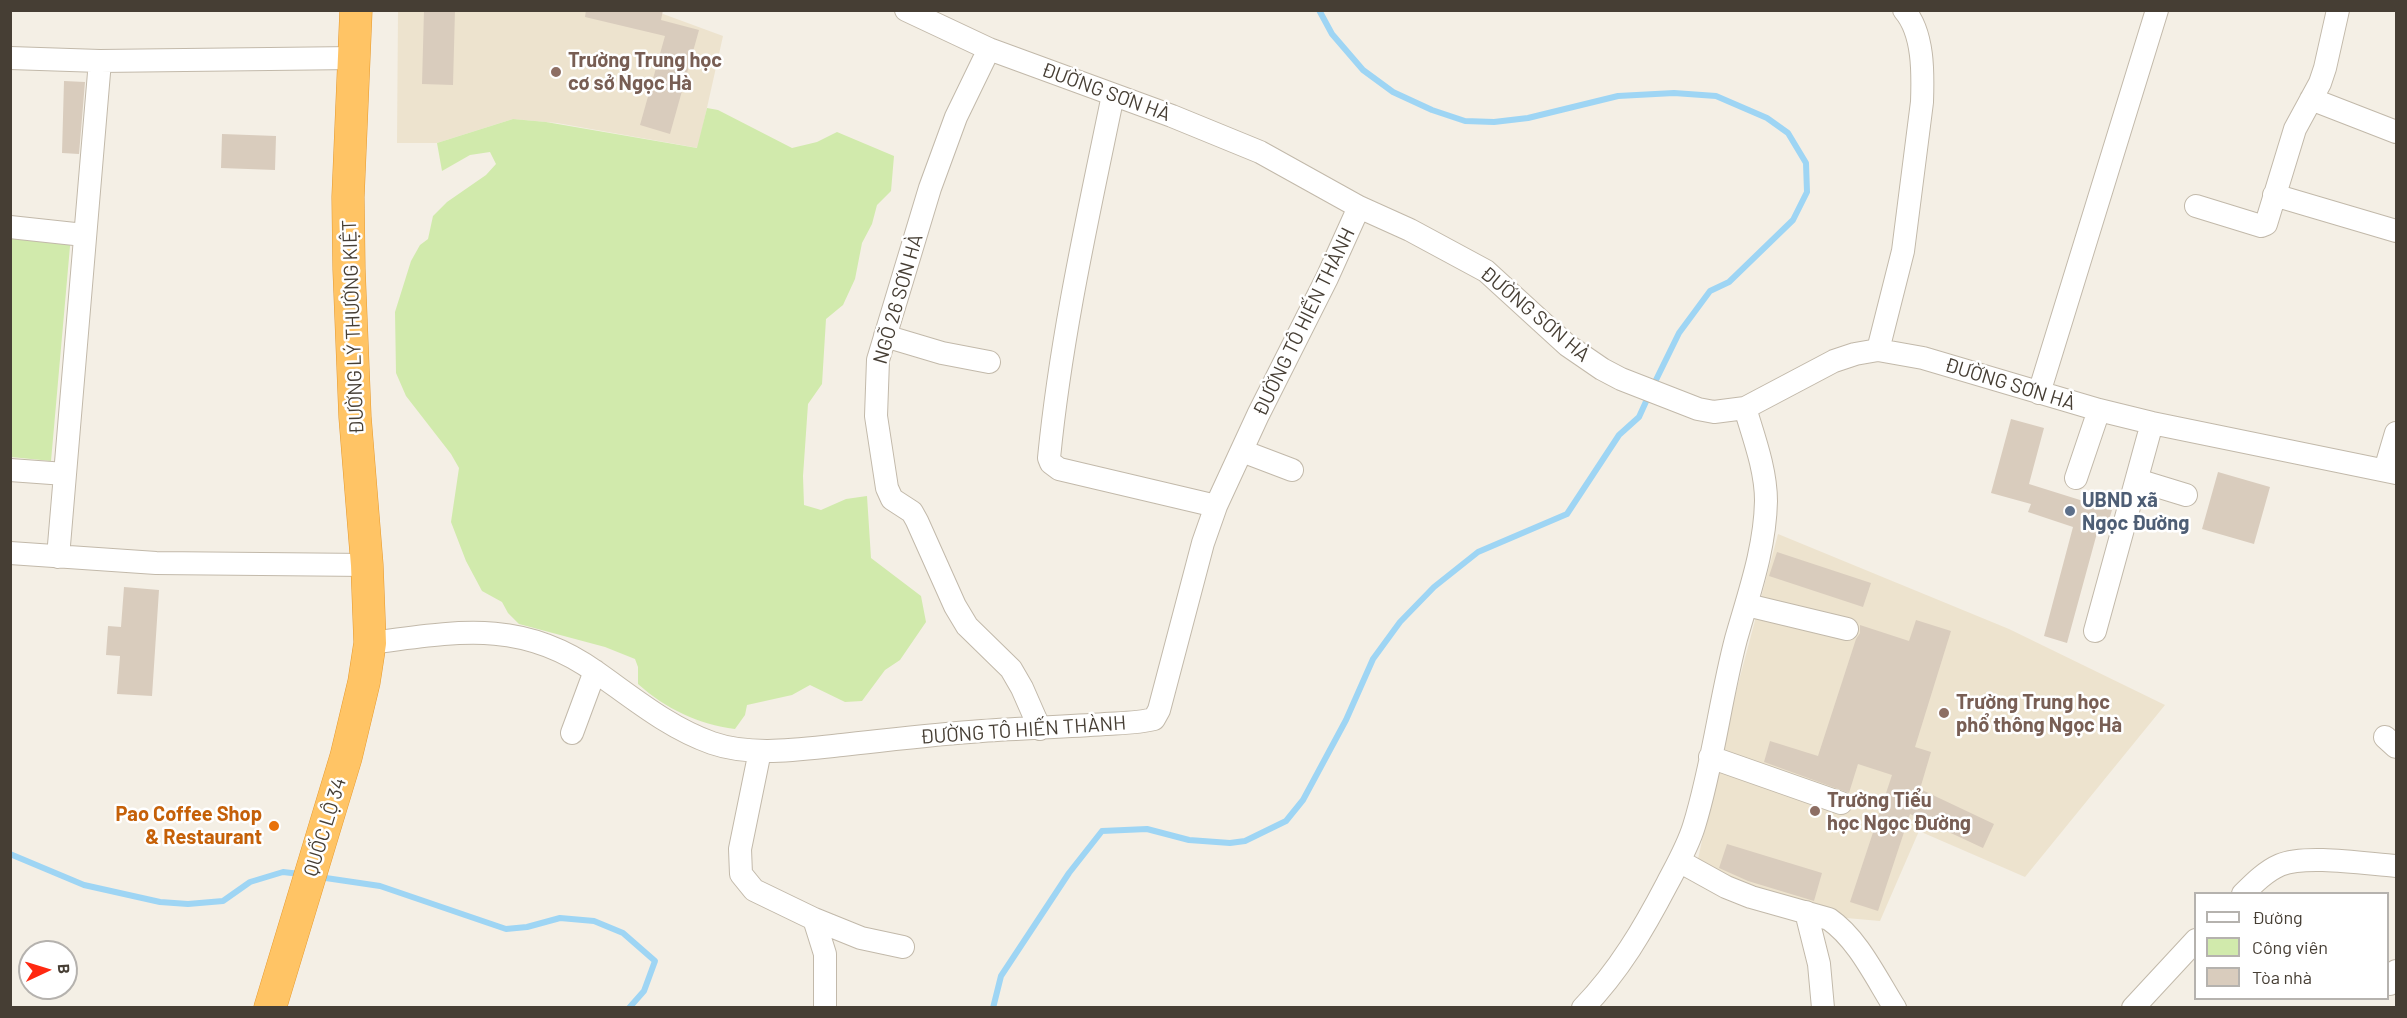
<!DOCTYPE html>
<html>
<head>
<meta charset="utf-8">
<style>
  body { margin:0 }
  #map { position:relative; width:2407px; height:1018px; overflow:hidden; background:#f4efe5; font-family:Barlow,sans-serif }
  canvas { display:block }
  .frame { position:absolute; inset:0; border:12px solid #463e34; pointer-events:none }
  .legend { position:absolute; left:2194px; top:892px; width:195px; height:108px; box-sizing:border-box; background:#fff; border:2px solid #b5b2ae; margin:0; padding:8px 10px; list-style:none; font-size:18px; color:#463e34 }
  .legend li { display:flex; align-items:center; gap:12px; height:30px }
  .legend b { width:30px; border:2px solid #b5b2ae }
  .north { position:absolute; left:18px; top:940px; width:60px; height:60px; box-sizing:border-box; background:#fff; border:2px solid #b5b2ae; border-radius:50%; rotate:86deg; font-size:16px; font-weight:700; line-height:24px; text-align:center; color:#463e34 }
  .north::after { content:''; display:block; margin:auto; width:21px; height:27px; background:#ff2911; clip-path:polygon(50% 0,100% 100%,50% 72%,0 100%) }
</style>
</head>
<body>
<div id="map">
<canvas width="2407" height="1018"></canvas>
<div class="frame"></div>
<ul class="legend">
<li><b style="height:8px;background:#fff"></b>Đường</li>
<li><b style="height:16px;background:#d1eaac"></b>Công viên</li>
<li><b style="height:16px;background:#d9ccbd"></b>Tòa nhà</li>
</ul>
<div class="north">B</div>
</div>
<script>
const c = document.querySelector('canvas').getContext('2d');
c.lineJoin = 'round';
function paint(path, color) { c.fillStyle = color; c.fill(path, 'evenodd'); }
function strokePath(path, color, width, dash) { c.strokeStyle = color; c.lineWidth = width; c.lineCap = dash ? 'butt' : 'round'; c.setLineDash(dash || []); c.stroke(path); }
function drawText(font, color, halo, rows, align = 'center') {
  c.font = font + ' Barlow,sans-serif'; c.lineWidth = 5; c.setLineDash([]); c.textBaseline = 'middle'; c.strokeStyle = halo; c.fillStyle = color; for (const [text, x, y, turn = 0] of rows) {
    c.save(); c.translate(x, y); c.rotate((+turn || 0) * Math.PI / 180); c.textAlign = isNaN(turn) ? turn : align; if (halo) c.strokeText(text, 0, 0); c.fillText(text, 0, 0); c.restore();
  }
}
paint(new Path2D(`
  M 398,11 L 655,11 L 723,36 L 698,148 L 557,123 L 513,119 L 437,143 L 397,143 Z
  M 1778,534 L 2009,629 L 2165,705 L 2025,877 L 1919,831 L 1880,921 L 1835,917 L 1696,868 L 1728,722 Z`), '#ede3ce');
paint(new Path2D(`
  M 707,108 L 718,110 L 792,148 L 817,142 L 837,132 L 894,156 L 891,191 L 877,205 L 872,224 L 862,243 L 855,279 L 843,305 L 826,319 L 822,384 L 808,404 L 803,476 L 804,505 L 821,510 L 846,499 L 867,496 L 871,558 L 921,596 L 926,622 L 900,660 L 885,670 L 862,701 L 845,702 L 810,685 L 792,695 L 747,705 L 745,715 L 735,729 C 698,724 666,709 638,684 L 638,667 L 635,659 L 605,647 L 519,624 L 508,613 L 502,602 L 482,591 L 466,561 L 451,522 L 459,468 L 451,454 L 406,396 L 396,373 L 395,312 L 411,261 L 420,245 L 428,239 L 433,216 L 447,202 L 486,175 L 496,164 L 490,152 L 470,155 L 442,171 L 437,143 L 513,119 L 546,122 L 697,148 Z
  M 10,230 L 71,235 L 51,461 L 11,457 Z`), '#d1eaac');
strokePath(new Path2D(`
  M 1319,10 L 1332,34 L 1363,70 L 1393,92 L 1432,110 L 1465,121 L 1494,122 L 1528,118 L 1618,96 L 1674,93 L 1716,96 L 1767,118 L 1788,133 L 1806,163 L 1807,192 L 1793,220 L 1729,282 L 1710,291 L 1679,333 L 1653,386
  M 10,854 L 84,885 L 160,902 L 188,904 L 223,901 L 250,882 L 283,872 L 300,874
  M 319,877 L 380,886 L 506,929 L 527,927 L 560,918 L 594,921 L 623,933 L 655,961 L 644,991 L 629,1008
  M 993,1008 L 1001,976 L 1069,873 L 1102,831 L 1147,829 L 1189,840 L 1230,843 L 1245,841 L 1286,821 L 1303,800 L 1346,720 L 1373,659 L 1400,622 L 1434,587 L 1478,552 L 1567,514 L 1619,435 L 1639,417 L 1649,395`), '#9ed5f4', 6);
paint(new Path2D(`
  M 424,10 L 455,10 L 453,85 L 422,84 Z
  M 586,10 L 663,10 L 661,20 L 699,30 L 670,134 L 640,125 L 665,36 L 585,17 Z
  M 64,81 L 85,82 L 79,154 L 62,153 Z
  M 222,134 L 276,136 L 275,170 L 221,168 Z
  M 2011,419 L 2044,428 L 2029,484 L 2112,510 L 2104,536 L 2097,533 L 2067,643 L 2044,636 L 2073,527 L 2028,512 L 2031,504 L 1991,493 Z
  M 2218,472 L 2270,487 L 2254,544 L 2202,529 Z
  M 1777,552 L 1871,583 L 1863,607 L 1769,576 Z
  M 124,587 L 159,590 L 152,696 L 117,694 L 120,656 L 106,655 L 108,626 L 121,627 Z
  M 1916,620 L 1951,631 L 1915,747 L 1931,752 L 1920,789 L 1994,824 L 1983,848 L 1910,814 L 1878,911 L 1850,902 L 1892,775 L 1858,764 L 1849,793 L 1764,762 L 1770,741 L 1818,756 L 1856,639 L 1860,633 L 1860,625 L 1909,641 Z
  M 1727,844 L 1822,873 L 1814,901 L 1748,881 L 1719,868 Z`), '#d9ccbd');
const minor = new Path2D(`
  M 906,10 L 989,49 L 1172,116 L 1260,152 L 1359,207 L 1410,230 L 1486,271 L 1567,345 L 1602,369 L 1621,379 L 1698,409 L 1714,412 L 1745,408 L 1834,361 L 1855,354 L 1878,350 L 1923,358 L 2099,410 L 2152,423 L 2396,473
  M 989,49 L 956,117 L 930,188 L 878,360 L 876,416 L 887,488 L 892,499 L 912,512 L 917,521 L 955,606 L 967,626 L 1011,669 L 1022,688 L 1040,729
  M 10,58 L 100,61 L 354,58
  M 1113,95 C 1088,216 1061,336 1049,458 L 1051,463 L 1059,469 L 1216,506
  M 2311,99 L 2396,132
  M 2274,195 L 2396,231
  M 2196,206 L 2261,226 L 2266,224 L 2295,129 L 2320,83 L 2325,68 L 2338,10
  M 10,227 L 84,235
  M 885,336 L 942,353 L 989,362
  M 1878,350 L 1903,251 L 1922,102 C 1923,74 1924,33 1904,10
  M 2039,393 L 2157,10
  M 1242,451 L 1292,470
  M 10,470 L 65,474
  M 2385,470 L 2396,433
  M 2076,478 L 2099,410
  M 2137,480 L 2186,495
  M 10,553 L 156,563 L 367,565
  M 58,557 L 100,61
  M 1747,605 L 1847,629
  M 2095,631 L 2152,423
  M 370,643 C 455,632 521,618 596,672 C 633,698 669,728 712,743 C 752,757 801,749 842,745 C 889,740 936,734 982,731 C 1023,728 1064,727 1105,724 C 1121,723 1139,723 1154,719 L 1159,710 L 1203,543 L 1216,506 L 1258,415 L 1327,278 L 1359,207
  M 572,733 L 595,671
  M 2385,737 L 2396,747
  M 760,751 L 740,849 L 741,874 L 754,890 L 814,919 L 825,954 L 825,1008
  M 1710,757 L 1841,803
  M 1679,861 L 1726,887 L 1751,897 L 1829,919 C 1858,939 1876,978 1895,1008
  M 2243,894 C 2254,883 2266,871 2280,865 C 2306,854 2367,864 2396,866
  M 1806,912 L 1819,964 L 1823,1008
  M 814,919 L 861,938 L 903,947
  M 2390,984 L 2396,971
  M 1583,1008 C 1619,971 1644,928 1667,884 C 1677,865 1688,846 1694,826 C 1713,765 1720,700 1736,639 C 1749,593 1765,549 1766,501 C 1766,470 1754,438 1745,408
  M 2133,1008 L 2196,940`);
const highway = new Path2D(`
  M 270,1008 L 346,757 L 364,682 L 370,643 L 367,565 L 355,417 L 349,269 L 348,197 L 356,10`);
strokePath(minor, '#c2b9aa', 24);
strokePath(highway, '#e5992e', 33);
strokePath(minor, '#fff', 22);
strokePath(highway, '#ffc465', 32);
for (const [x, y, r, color] of [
  [556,72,6,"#8d6e63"],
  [2070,511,6,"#5c6f8a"],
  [1944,713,6,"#8d6e63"],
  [1815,811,6,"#8d6e63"],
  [274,826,6,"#e8710a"]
]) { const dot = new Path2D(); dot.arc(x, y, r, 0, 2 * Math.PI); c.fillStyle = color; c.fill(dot); strokePath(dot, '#fff', 2); }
drawText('bold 20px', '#785e54', '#fff', [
  ["Trường Trung học",568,60],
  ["cơ sở Ngọc Hà",568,83],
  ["Trường Trung học",1956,702],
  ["phổ thông Ngọc Hà",1956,725],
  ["Trường Tiểu",1827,800],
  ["học Ngọc Đường",1827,823]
], 'left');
drawText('20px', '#463e34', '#fff', [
  ["ĐƯỜNG SƠN HÀ",1106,92,20],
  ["NGÕ 26 SƠN HÀ",898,299,-74],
  ["ĐƯỜNG SƠN HÀ",1535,314,40],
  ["ĐƯỜNG TÔ HIẾN THÀNH",1304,322,-64],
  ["ĐƯỜNG LÝ THƯỜNG KIỆT",353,327,-92],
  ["ĐƯỜNG SƠN HÀ",2010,384,17],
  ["ĐƯỜNG TÔ HIẾN THÀNH",1023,730,-4],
  ["QUỐC LỘ 34",325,827,-73]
]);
drawText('bold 20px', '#4e5e75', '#fff', [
  ["UBND xã",2082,500],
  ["Ngọc Đường",2082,523]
], 'left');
drawText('bold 20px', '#c56008', '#fff', [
  ["Pao Coffee Shop",262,814],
  ["& Restaurant",262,837]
], 'right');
</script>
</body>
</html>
